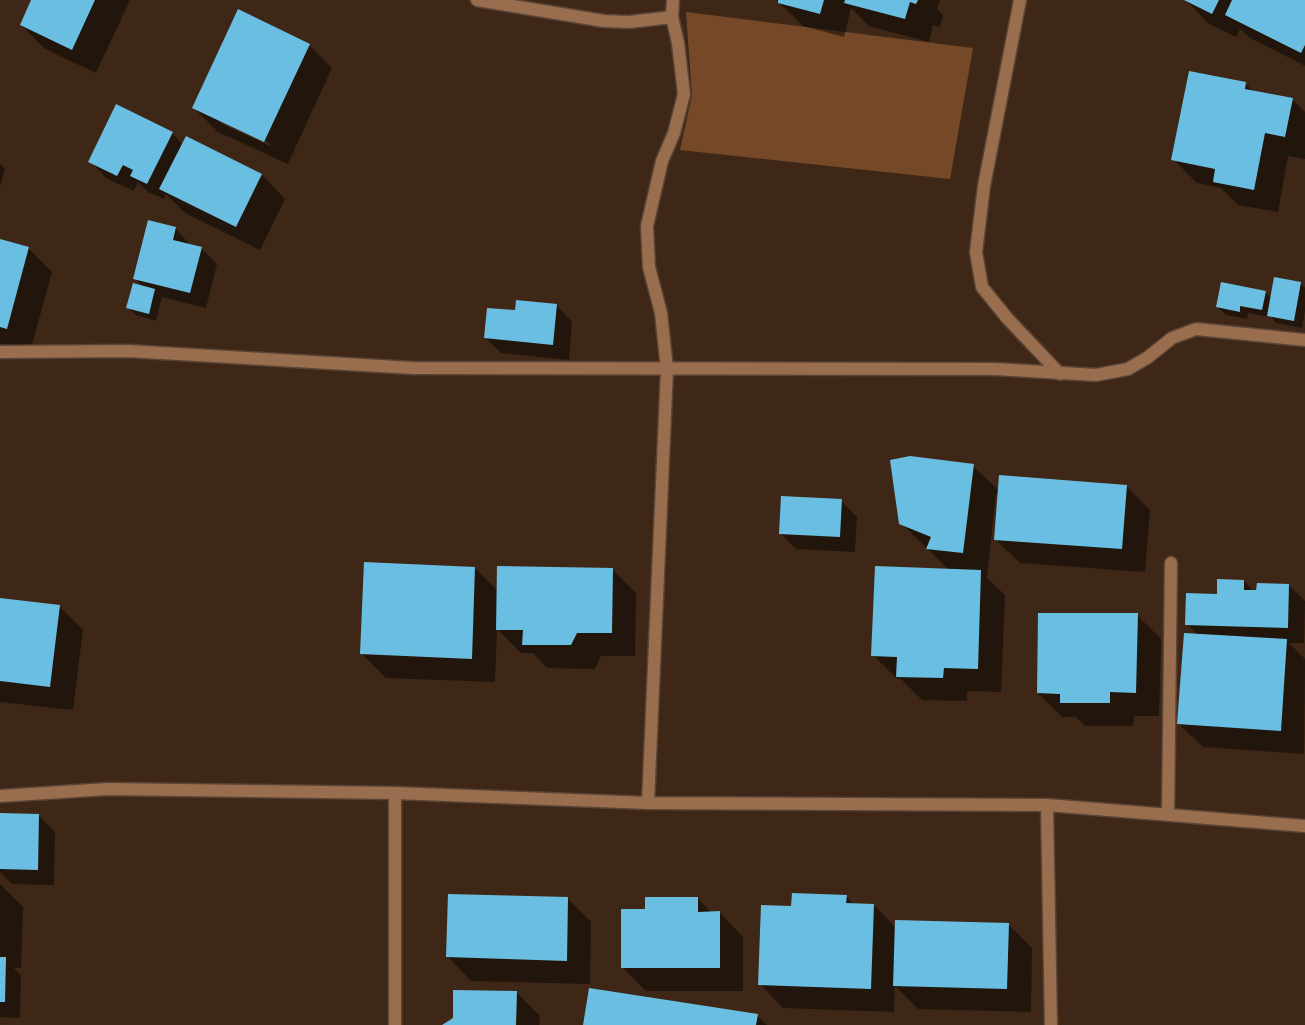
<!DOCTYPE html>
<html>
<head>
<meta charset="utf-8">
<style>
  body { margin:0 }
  canvas { display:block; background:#3e2716 }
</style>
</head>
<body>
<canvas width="1305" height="1025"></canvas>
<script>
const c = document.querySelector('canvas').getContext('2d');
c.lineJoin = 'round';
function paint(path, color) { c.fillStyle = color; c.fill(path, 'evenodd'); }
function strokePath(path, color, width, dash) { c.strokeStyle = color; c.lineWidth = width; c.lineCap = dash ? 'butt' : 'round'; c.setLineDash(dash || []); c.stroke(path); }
paint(new Path2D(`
  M 686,12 L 973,48 L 950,179 L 680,150 L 692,95 Z`), '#754927');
paint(new Path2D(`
  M 33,0 L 130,0 L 96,73 L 45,49 L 21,25 Z
  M 776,0 L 940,0 L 937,9 L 943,15 L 940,27 L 933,25 L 929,42 L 869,26 L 851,8 L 844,37 L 803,26 Z
  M 1186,0 L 1305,0 L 1305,66 L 1250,38 L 1240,29 L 1236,37 L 1209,24 Z
  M 309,45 L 332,68 L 288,164 L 218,132 L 194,108 ZM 220,120 L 271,144 L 270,146 L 220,123 Z
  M 1246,84 L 1254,92 L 1292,99 L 1305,112 L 1305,159 L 1288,156 L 1278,212 L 1238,205 L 1221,188 L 1197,183 L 1173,159 Z
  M 172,133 L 183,145 L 187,138 L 262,175 L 285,199 L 260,250 L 185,213 L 166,194 L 164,199 L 148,192 L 138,182 L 134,191 L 106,178 L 90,161 Z
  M 0,163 L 5,169 L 0,187 Z
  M 175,228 L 191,246 L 201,248 L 217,264 L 206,308 L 162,297 L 156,321 L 136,315 L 128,308 L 144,288 L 135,278 Z
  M 0,241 L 28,248 L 52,272 L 30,352 L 0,343 Z
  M 1301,284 L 1305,288 L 1305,310 L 1302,328 L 1276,323 L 1271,317 L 1248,313 L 1247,319 L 1226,315 L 1218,307 L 1265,292 L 1272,298 Z
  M 556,305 L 572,322 L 569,360 L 501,353 L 485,337 L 516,312 Z
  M 973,466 L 999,491 L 1126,486 L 1150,510 L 1145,572 L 1020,563 L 996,540 L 999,495 L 996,494 L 987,578 L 1005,595 L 1001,692 L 967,691 L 967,701 L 922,700 L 901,679 L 897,679 L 873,655 L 950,571 L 901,523 Z
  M 841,501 L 857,517 L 855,552 L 796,549 L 780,533 Z
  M 475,568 L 498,591 L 612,569 L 636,593 L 635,656 L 601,656 L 595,669 L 547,668 L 533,653 L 521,653 L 497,629 L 495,682 L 386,678 L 362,654 Z
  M 1244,581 L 1254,592 L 1288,585 L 1305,601 L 1304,643 L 1289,643 L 1305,659 L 1304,754 L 1203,747 L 1179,724 L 1198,635 L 1187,624 L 1219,595 Z
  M 0,600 L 59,606 L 83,630 L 73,710 L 0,702 Z
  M 1137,615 L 1161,639 L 1159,716 L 1134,716 L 1133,726 L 1085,726 L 1076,717 L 1062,717 L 1038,693 Z
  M 0,814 L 39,816 L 55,832 L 54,885 L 12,884 L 0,872 Z
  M 0,884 L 23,907 L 21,968 L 14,968 L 21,975 L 20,1018 L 0,1017 Z
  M 846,896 L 854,905 L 874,905 L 896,928 L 1009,925 L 1032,948 L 1031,1012 L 918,1009 L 895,986 L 894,1012 L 783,1008 L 760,984 L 793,907 Z
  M 697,898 L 712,913 L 720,913 L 743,937 L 743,991 L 646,991 L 622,967 L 646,910 Z
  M 568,899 L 591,922 L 590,984 L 471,981 L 448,957 Z
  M 516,992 L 540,1016 L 539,1025 L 444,1025 Z
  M 757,1015 L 767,1025 L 585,1025 Z`), '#0007');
paint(new Path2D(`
  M 31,0 L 95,0 L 72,50 L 20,25 Z
  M 778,0 L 824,0 L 820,14 L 778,3 Z
  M 845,0 L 918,0 L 916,4 L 910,2 L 905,19 L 844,3 Z
  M 1184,0 L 1219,0 L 1212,14 Z
  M 1232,0 L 1305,0 L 1305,45 L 1301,53 L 1225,15 Z
  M 238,9 L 310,44 L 264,142 L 192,108 Z
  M 1189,71 L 1246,82 L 1245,89 L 1293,98 L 1285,137 L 1265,133 L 1254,190 L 1213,182 L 1215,169 L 1171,160 Z
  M 116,104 L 173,132 L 147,184 L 130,176 L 133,170 L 123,165 L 117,176 L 88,162 Z
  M 186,136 L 262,174 L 236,227 L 159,189 Z
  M 148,220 L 176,227 L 173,240 L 202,247 L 190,293 L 133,279 Z
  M 0,239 L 29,247 L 7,329 L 0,327 Z
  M 1274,277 L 1301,282 L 1294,321 L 1267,316 Z
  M 1221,282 L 1266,291 L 1262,310 L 1240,306 L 1240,312 L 1216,307 Z
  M 133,283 L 155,289 L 149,314 L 126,308 Z
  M 516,300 L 557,304 L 553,345 L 484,338 L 487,308 L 515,310 Z
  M 910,456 L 974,464 L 963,553 L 926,549 L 931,537 L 899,524 L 890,460 Z
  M 999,475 L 1127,485 L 1122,549 L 994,540 Z
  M 781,496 L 842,499 L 840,537 L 779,534 Z
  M 364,562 L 475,567 L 472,659 L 360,654 Z
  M 497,566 L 613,568 L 612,633 L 577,633 L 571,645 L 522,645 L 523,630 L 496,630 Z
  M 875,566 L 981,570 L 978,669 L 944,668 L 943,678 L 896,677 L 897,657 L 871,656 Z
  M 1217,579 L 1244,580 L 1244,590 L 1256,590 L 1257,583 L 1289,584 L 1288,628 L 1185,625 L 1186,593 L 1217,594 Z
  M 0,598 L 60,605 L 50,687 L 0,681 Z
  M 1038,613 L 1138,613 L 1136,693 L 1110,692 L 1110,703 L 1060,703 L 1060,694 L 1037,693 Z
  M 1184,633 L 1287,639 L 1281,731 L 1177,724 Z
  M 0,813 L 39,814 L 38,870 L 0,869 Z
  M 792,893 L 847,895 L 846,903 L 874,904 L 871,989 L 758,985 L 761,905 L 791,906 Z
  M 448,894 L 568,897 L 567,961 L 446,957 Z
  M 645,897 L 698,897 L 698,912 L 720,911 L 720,968 L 621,968 L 621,909 L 645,909 Z
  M 895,920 L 1009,923 L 1007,989 L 893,986 Z
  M 0,957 L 6,957 L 5,1002 L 0,1002 Z
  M 589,988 L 758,1014 L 756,1025 L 583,1025 Z
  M 453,990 L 517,991 L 516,1025 L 442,1025 L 453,1018 Z`), '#6abee2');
const minor = new Path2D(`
  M 477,0 L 604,21 L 629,22 L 672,17
  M 1020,0 L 984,186 L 976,252 L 982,287 L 1007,318 L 1060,374
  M 0,352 L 128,351 L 413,368 L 995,369 L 1096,375 L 1128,369 L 1147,358 L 1172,338 L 1196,329 L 1305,340
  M 0,796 L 108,789 L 395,793 L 648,803 L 1047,805 L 1305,826
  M 648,803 L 667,369 L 661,313 L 649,267 L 647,226 L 662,161 L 674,133 L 684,94 L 678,43 L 672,17 L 673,0
  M 1047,805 L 1051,1025
  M 1168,815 L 1171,563
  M 395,1025 L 395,793`);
strokePath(minor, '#594334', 15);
strokePath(minor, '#986e4e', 12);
</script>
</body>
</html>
